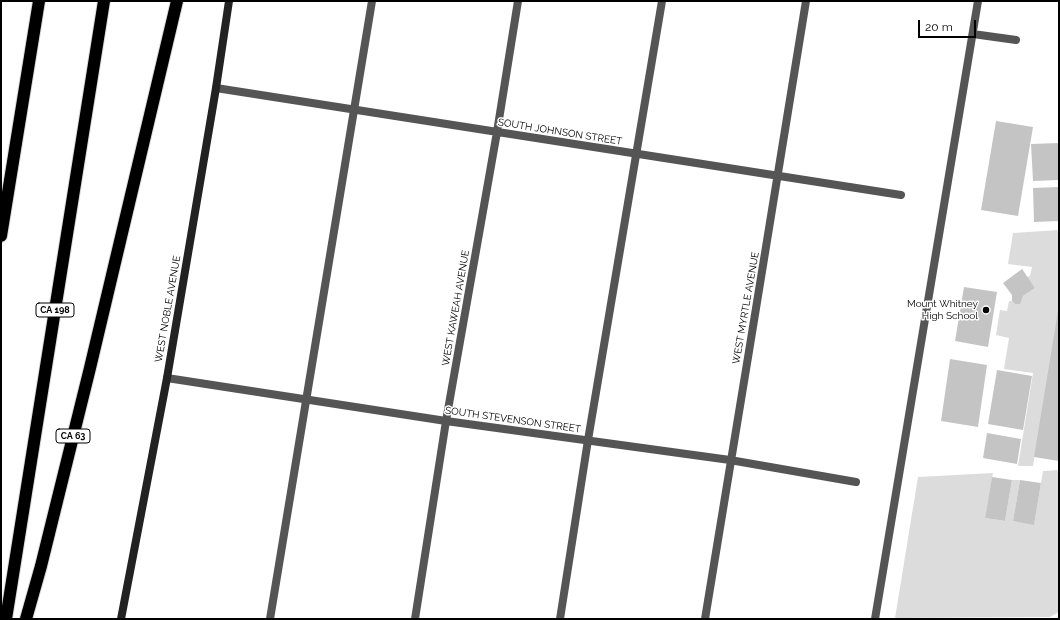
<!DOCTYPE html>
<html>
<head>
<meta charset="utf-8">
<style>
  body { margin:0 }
  #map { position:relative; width:1060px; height:620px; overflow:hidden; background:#fff; font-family:Raleway,sans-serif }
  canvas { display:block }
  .frame { position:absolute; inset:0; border:2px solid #000; pointer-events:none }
  .scale { position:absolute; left:918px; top:20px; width:58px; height:18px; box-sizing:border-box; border:2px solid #000; border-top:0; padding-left:5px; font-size:12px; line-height:14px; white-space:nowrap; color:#000; -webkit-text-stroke:3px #fff; paint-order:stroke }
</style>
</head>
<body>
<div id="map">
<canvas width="1060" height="620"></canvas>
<div class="frame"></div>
<div class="scale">20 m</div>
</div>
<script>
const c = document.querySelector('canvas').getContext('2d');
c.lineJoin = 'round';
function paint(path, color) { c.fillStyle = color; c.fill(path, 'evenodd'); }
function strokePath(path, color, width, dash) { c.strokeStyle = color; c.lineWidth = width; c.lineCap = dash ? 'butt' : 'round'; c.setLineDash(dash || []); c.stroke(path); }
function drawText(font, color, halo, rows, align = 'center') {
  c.font = font + ' Raleway,sans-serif'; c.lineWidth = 3; c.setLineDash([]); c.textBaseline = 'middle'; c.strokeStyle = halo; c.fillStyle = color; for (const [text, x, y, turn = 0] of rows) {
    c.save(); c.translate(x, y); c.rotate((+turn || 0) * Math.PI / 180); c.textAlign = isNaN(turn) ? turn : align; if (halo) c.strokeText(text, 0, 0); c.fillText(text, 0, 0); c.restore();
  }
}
paint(new Path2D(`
  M 1059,230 L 1059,311 L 1033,466 L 1018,466 L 1033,373 L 1004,369 L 1009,338 L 996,335 L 1000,310 L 1007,311 L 1009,301 L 1012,301 L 1015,304 L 1020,304 L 1023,296 L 1035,288 L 1027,277 L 1030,276 L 1032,267 L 1008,264 L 1013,233 Z
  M 1059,470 L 1059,612 L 1050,617 L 895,618 L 918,477 L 993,473 L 985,518 L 1005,521 L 1012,480 L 1020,480 L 1013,521 L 1034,524 L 1043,471 Z`), '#dcdcdc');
paint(new Path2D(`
  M 996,121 L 1033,127 L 1018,216 L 981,210 Z
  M 1059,143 L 1059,180 L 1033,181 L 1031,144 Z
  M 1059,187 L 1059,221 L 1034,222 L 1033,188 Z
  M 1022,269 L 1035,288 L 1023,296 L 1021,302 L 1020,304 L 1015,304 L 1012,301 L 1012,295 L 1003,283 Z
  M 964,287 L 997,292 L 988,347 L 955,341 Z
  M 1058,311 L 1059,311 L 1059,461 L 1034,457 Z
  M 950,359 L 987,365 L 978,427 L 941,421 Z
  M 997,370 L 1032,376 L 1023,430 L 988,424 Z
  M 987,433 L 1021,439 L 1017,464 L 983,458 Z
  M 992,477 L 1012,480 L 1005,521 L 985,518 Z
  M 1020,480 L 1041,483 L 1034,525 L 1013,521 Z`), '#c4c4c4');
const motorway = new Path2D(`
  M 1,236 L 39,1
  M 6,619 L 104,1
  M 26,619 L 41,566 L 90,368 L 177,1`);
strokePath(motorway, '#dbdbdb', 14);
strokePath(new Path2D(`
  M 973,34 L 1016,40
  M 270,619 L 372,1
  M 560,619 L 588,440 L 662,1
  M 875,619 L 978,1`), '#555', 8);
strokePath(new Path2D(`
  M 216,88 L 901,195
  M 167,378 L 446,421 L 730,460 L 856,482
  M 415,619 L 446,421 L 497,132 L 518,1
  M 705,619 C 738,413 774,207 806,1`), '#555', 8);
strokePath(new Path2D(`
  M 121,619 L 167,378 L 216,88 L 229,1`), '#222', 8);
strokePath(motorway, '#000', 12);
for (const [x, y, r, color] of [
  [986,310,4,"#000"]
]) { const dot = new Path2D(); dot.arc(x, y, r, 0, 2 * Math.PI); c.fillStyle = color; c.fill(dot); strokePath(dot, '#fff', 1.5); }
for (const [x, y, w] of [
  [55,310,38],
  [73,436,34]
]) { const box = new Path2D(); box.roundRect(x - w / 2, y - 7, w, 14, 3); c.fillStyle = '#fff'; c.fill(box); strokePath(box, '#000', 1); }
drawText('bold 9px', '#000', null, [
  ["CA 198",55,310],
  ["CA 63",73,436]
]);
drawText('10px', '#000', '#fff', [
  ["SOUTH JOHNSON STREET",560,132,9],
  ["WEST KAWEAH AVENUE",456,308,-80],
  ["WEST MYRTLE AVENUE",746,308,-80],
  ["WEST NOBLE AVENUE",168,309,-80],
  ["SOUTH STEVENSON STREET",513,420,8]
]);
drawText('10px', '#000', '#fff', [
  ["Mount Whitney",978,304],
  ["High School",978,316]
], 'right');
</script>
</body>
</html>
